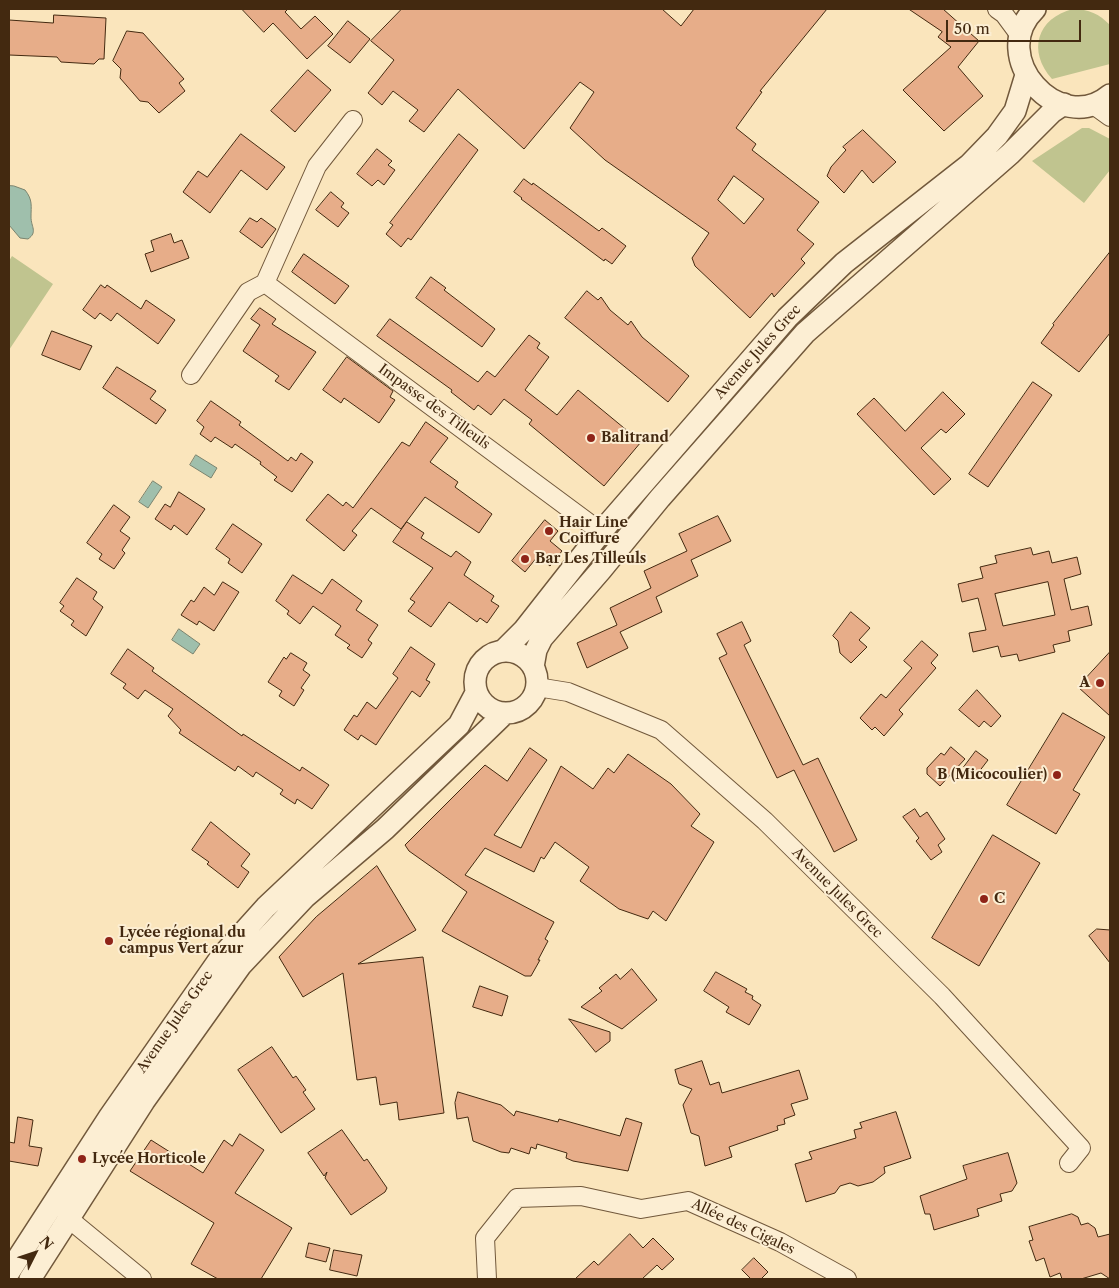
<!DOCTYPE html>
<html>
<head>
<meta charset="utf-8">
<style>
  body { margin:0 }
  #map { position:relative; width:1119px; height:1288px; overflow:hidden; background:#fae5bc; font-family:"Libre Caslon Text",serif }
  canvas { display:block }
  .frame { position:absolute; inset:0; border:10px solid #432910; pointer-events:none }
  .north { position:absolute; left:10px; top:1228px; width:50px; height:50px; -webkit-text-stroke:4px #fceed3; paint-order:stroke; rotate:49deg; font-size:14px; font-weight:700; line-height:20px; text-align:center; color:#432910 }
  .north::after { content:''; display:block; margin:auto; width:18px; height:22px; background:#432910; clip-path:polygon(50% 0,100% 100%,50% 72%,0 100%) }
  .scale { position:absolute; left:946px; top:20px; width:135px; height:22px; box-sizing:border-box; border:2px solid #432910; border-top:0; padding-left:6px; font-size:15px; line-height:18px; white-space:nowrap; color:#432910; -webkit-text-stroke:4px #fceed3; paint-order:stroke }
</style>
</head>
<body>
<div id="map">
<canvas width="1119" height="1288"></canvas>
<div class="frame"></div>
<div class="north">N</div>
<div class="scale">50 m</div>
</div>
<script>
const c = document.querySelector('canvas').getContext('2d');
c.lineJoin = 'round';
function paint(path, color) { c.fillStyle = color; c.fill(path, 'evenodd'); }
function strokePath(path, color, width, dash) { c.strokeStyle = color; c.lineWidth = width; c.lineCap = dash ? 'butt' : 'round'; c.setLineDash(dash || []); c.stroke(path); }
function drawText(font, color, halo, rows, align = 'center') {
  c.font = font + ' "Libre Caslon Text",serif'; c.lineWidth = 4; c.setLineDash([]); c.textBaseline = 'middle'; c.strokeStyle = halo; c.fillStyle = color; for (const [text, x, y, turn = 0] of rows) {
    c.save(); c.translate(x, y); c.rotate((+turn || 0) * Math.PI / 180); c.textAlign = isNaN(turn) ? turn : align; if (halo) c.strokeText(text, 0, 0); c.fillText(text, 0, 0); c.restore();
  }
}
paint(new Path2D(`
  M 1073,9 C 1089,9 1099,14 1110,25 L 1110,64 L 1052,79 C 1027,51 1037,18 1073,9 Z
  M 1082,128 L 1089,128 L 1110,139 L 1110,170 L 1084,203 L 1032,161 Z
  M 12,256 L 53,284 L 9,350 L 9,261 Z`), '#c0c48f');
const water = new Path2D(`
  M 14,186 L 25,190 C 33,200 31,206 31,217 C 31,227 38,232 28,239 L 20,238 L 9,225 L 9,186 Z
  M 196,455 L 217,468 L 211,478 L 190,465 Z
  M 153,481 L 162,487 L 148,508 L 139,502 Z
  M 179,629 L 200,644 L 193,654 L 172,640 Z`);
paint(water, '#9fbfac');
strokePath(water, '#7a836e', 1);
const building = new Path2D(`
  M 242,9 L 288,9 L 285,12 L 301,29 L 315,16 L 333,34 L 307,59 L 273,23 L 264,32 Z
  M 402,9 L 662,9 L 681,26 L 694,9 L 827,9 L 760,91 L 762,92 L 736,128 L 756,144 L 752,150 L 819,202 L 797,230 L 814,244 L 801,259 L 805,263 L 774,297 L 772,293 L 750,318 L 695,266 L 692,258 L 709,233 L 605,160 L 570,128 L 594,92 L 580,82 L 524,149 L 458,89 L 424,132 L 409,121 L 418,110 L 393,91 L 382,105 L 368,93 L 394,60 L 371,41 ZM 734,176 L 764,199 L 744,224 L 718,200 Z
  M 909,9 L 943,9 L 979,41 L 958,67 L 983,96 L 944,131 L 903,90 L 951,47 L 938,37 L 942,32 Z
  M 54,15 L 106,18 L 104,59 L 99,59 L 94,64 L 61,62 L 57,57 L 9,55 L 9,20 L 53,23 Z
  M 348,21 L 370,39 L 350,63 L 328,46 Z
  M 127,31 L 143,33 L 184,79 L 179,83 L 185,91 L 159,113 L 148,102 L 140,101 L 120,78 L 121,69 L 113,61 Z
  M 308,70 L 331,90 L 295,132 L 271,111 Z
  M 863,130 L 896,162 L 873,183 L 862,170 L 844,193 L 827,176 L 831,167 L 846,150 L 843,147 Z
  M 241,134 L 285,167 L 267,190 L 241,170 L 210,213 L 183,192 L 198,171 L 207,177 Z
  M 459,134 L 478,150 L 411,240 L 408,238 L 401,247 L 386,234 L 393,225 L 390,223 Z
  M 377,149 L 392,161 L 388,165 L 395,170 L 384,185 L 378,180 L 372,186 L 357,174 Z
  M 524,179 L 532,185 L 533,183 L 599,231 L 602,228 L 626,246 L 612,264 L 605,259 L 604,261 L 521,199 L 522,198 L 514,192 Z
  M 331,192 L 344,203 L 341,207 L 349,213 L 338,227 L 316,210 Z
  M 250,218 L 257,222 L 261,218 L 276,229 L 262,248 L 240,232 Z
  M 171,234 L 174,243 L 182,240 L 189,258 L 151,272 L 145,254 L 154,251 L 151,241 Z
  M 1110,252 L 1110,333 L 1079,372 L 1041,343 L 1054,325 L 1053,324 Z
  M 304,254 L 349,286 L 335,304 L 292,272 Z
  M 431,277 L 446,288 L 444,290 L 495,329 L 482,347 L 416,298 Z
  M 101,285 L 105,288 L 107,285 L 141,309 L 146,300 L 175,320 L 158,344 L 117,313 L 111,321 L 100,313 L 95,319 L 83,310 Z
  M 587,291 L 598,300 L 601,297 L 610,310 L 628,325 L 631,321 L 642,337 L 689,376 L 668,402 L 565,318 Z
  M 260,308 L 276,319 L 272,324 L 316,352 L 289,390 L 275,381 L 279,376 L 243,351 L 260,325 L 251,319 Z
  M 390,319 L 478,382 L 487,371 L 495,377 L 529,335 L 540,343 L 537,348 L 549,357 L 525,390 L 557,415 L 578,390 L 641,442 L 604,486 L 529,424 L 532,420 L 504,399 L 491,415 L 478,405 L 474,410 L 451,392 L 452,390 L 377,336 Z
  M 52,331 L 92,346 L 80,370 L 42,355 Z
  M 347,357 L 393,391 L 390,397 L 395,400 L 379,423 L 344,398 L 341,403 L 323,390 Z
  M 117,367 L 156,391 L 150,399 L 166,410 L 156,424 L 103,388 Z
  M 1033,382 L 1052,395 L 988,487 L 969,474 Z
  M 943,392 L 965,414 L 946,433 L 941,429 L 921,448 L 951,479 L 934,495 L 857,414 L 874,398 L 905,431 Z
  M 211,401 L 241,422 L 239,425 L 288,461 L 291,457 L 296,461 L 301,453 L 313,462 L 292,492 L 274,480 L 277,477 L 260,464 L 261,462 L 235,444 L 232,448 L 215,437 L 211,442 L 200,434 L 204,427 L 197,421 Z
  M 426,422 L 448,438 L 430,462 L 458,482 L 455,487 L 492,514 L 479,533 L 425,497 L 401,529 L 371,508 L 352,531 L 357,535 L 344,551 L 306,520 L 328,494 L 343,506 L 346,502 L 353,508 L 402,442 L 409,446 Z
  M 179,492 L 205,509 L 187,535 L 174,525 L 171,530 L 155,519 L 165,504 L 170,507 Z
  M 114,505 L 130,517 L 120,531 L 130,538 L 122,550 L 125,553 L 114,569 L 99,559 L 102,554 L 87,543 Z
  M 718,516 L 731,541 L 691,560 L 698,576 L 656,597 L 662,612 L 620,632 L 628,648 L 587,668 L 577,643 L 617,625 L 610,608 L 651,588 L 644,571 L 687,551 L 679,534 Z
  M 545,520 L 558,531 L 550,541 L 562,551 L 550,566 L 538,556 L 525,572 L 512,561 Z
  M 407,522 L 424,533 L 421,538 L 451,557 L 456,551 L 471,562 L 464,575 L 494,596 L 491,601 L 499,606 L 487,623 L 480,618 L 477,622 L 449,602 L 431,627 L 408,611 L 415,602 L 410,599 L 433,568 L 393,542 Z
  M 233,524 L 262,544 L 242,573 L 228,563 L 230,559 L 216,549 Z
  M 1031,548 L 1033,555 L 1049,551 L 1052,563 L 1077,557 L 1081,574 L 1064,579 L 1071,610 L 1088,606 L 1092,625 L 1068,631 L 1070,641 L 1053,645 L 1055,652 L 1019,661 L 1017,654 L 1001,657 L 998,646 L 973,652 L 969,633 L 986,630 L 978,598 L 962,602 L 958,584 L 983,578 L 980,567 L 997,563 L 995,556 ZM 1048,582 L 1055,615 L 1003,626 L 995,594 Z
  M 293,575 L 322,594 L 332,579 L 362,601 L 356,610 L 378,625 L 368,640 L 372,643 L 362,658 L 347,648 L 350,645 L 335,635 L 341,626 L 313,606 L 300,624 L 287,614 L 289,611 L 276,601 Z
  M 77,578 L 97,592 L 93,599 L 103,607 L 86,636 L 71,625 L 74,621 L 60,611 L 64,606 L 60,603 Z
  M 223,582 L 239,592 L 214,631 L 199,621 L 197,625 L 181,615 L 191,600 L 194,602 L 204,587 L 214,595 Z
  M 851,612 L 870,628 L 859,640 L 867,647 L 851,663 L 840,653 L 838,641 L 833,636 Z
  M 742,622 L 751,641 L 744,645 L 803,765 L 818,758 L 857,840 L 834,852 L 794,770 L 777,778 L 719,658 L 727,654 L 717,634 Z
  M 922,641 L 938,655 L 931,663 L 936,668 L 899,710 L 903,714 L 884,736 L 875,727 L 872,730 L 860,718 L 881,694 L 886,698 L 912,668 L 904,661 Z
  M 411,647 L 435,664 L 426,680 L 430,682 L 420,697 L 412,691 L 376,745 L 361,735 L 358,740 L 344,730 L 354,715 L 357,717 L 367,702 L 376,709 L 398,678 L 393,674 Z
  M 128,649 L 154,668 L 152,671 L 242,736 L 243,734 L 300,771 L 302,767 L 329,785 L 312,809 L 297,799 L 295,804 L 280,794 L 283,790 L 256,772 L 253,777 L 238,766 L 235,771 L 179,733 L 181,730 L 168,716 L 173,709 L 145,690 L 138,699 L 123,688 L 126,684 L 111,674 Z
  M 1110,652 L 1110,716 L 1078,687 Z
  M 291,653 L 307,663 L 303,670 L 310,675 L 301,688 L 304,690 L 294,706 L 279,696 L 282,691 L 268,682 L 284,657 L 286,659 Z
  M 977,690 L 1001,716 L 991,727 L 984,721 L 979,727 L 959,710 Z
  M 1063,713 L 1105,737 L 1073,790 L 1080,794 L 1056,834 L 1007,805 Z
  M 951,747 L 965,759 L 940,786 L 927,774 L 927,768 L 941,753 L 944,755 Z
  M 530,748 L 547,760 L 494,835 L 521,848 L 561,766 L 593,789 L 608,768 L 614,773 L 628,754 L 671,784 L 700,814 L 691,826 L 714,842 L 666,921 L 653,911 L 648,919 L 619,909 L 580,881 L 589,867 L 555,842 L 544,859 L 541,857 L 534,872 L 485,848 L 465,875 L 554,922 L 545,939 L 548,941 L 538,960 L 540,960 L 531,976 L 525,976 L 442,931 L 467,892 L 409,851 L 405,845 L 485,765 L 507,781 Z
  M 976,751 L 988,760 L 975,777 L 964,767 Z
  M 915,809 L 920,817 L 927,812 L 945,839 L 938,845 L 942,852 L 931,860 L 916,841 L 919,838 L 903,817 Z
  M 211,822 L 250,854 L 241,866 L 249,872 L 238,888 L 207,864 L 209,862 L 192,850 Z
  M 993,835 L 1040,863 L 979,966 L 932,938 Z
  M 377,866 L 416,930 L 358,964 L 423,957 L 444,1113 L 399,1120 L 397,1102 L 380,1105 L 376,1077 L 357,1080 L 343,973 L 303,997 L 279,957 L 316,917 Z
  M 1097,929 L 1110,930 L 1110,963 L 1089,936 Z
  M 632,969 L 657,1000 L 622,1029 L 581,1007 L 602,991 L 599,988 L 616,974 L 620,979 Z
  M 716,972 L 747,989 L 745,992 L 753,996 L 752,999 L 761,1005 L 749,1025 L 726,1012 L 729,1007 L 704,991 Z
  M 480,986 L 508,996 L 502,1016 L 473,1007 Z
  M 569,1019 L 610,1032 L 610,1041 L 596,1052 Z
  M 272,1047 L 293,1078 L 296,1076 L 306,1090 L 303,1092 L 315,1109 L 281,1133 L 238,1070 Z
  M 702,1061 L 710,1085 L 719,1082 L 722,1093 L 799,1070 L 808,1099 L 791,1104 L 795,1115 L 784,1119 L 785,1124 L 777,1126 L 778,1130 L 729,1147 L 732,1157 L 705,1166 L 699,1136 L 691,1133 L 683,1105 L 692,1089 L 679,1084 L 675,1070 Z
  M 458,1092 L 501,1105 L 514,1116 L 516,1111 L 558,1122 L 559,1119 L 620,1136 L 626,1118 L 642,1123 L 628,1171 L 573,1161 L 566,1158 L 567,1153 L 537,1144 L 536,1149 L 531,1147 L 529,1154 L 511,1148 L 509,1153 L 501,1152 L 473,1141 L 468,1117 L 457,1119 L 455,1103 Z
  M 896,1112 L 911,1158 L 884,1167 L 885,1173 L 873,1182 L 858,1186 L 850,1183 L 840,1186 L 835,1193 L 806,1202 L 795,1164 L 812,1159 L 809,1152 L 856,1138 L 854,1130 L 862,1128 L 860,1123 Z
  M 18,1117 L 33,1120 L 29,1146 L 42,1148 L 38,1166 L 9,1161 L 9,1142 L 14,1143 Z
  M 342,1130 L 364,1161 L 367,1159 L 387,1188 L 385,1192 L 351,1215 L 325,1178 L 327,1172 L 324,1176 L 308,1153 Z
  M 240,1134 L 264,1150 L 235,1193 L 292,1228 L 261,1279 L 218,1279 L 191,1264 L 214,1223 L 130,1171 L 151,1140 L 203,1173 L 224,1140 L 232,1146 Z
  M 1008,1153 L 1017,1183 L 1012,1191 L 1000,1194 L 1002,1201 L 977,1209 L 979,1216 L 934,1230 L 930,1214 L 925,1214 L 920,1196 L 967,1179 L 963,1166 Z
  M 1072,1214 L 1078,1217 L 1081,1225 L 1088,1223 L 1095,1228 L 1098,1237 L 1110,1234 L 1110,1279 L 1101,1273 L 1081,1279 L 1062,1279 L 1060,1273 L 1050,1277 L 1044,1258 L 1036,1261 L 1029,1241 L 1033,1240 L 1029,1227 Z
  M 630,1234 L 643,1248 L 653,1238 L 674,1259 L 662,1270 L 657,1265 L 642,1279 L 575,1279 L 594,1261 L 598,1265 Z
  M 309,1243 L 330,1248 L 326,1262 L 306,1257 Z
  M 334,1250 L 362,1255 L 357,1276 L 330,1270 Z
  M 754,1258 L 768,1272 L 761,1279 L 751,1279 L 742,1270 Z`);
paint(building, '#e7ad89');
strokePath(building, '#432910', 1);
const minor = new Path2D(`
  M 997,9 L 1004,14 L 1021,37
  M 1092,104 L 1110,117
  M 353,120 L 317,166 L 265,283 L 601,532
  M 191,375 L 248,292 L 265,283
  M 537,687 L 568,692 L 661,730 L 765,821 L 942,996 L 1081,1148 L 1069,1163
  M 69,1219 L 142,1279
  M 487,1279 L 485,1238 L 517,1198 L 581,1196 L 641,1209 L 688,1201 L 780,1242 L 847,1279`);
const tertiary = new Path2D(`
  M 1035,9 C 986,56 1059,138 1110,95
  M 503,651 L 524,630 L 601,532 L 787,318 L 844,263 L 969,165 L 997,136 L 1015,111 L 1026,75
  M475 682a31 31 0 1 1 62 0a31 31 0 1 1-62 0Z
  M 533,667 L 536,650 L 542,638 L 601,570 L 660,498 L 805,333 L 1010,154 L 1052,112 L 1064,104
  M 9,1272 L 110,1116 L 221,957 L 266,907 L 459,725 L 476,693
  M 30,1279 L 144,1101 L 241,965 L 305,897 L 385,829 L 505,713`);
strokePath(minor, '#71583b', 20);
strokePath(tertiary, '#71583b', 24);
strokePath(minor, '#fceed3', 18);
strokePath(tertiary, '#fceed3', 21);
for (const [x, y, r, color] of [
  [591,438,5,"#8f2418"],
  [549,531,5,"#8f2418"],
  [525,559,5,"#8f2418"],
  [1100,683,5,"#8f2418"],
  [1057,775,5,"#8f2418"],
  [984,899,5,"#8f2418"],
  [109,941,5,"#8f2418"],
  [82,1159,5,"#8f2418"]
]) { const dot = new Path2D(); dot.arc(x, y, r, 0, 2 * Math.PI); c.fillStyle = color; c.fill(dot); strokePath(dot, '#fceed3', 2); }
drawText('14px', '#432910', '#fceed3', [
  ["Avenue Jules Grec",758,352,-48],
  ["Impasse des Tilleuls",434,407,36],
  ["Avenue Jules Grec",837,893,45],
  ["Avenue Jules Grec",175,1022,-55],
  ["Allée des Cigales",743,1227,25]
]);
drawText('bold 14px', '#432910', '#fceed3', [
  ["Balitrand",601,438],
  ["Hair Line",559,523],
  ["Coiffure",559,539],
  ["Bar Les Tilleuls",535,559],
  ["A",1090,683,"right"],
  ["B (Micocoulier)",1047,775,"right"],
  ["C",994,899],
  ["Lycée régional du",119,933],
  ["campus Vert azur",119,949],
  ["Lycée Horticole",92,1159]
], 'left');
</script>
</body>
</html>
